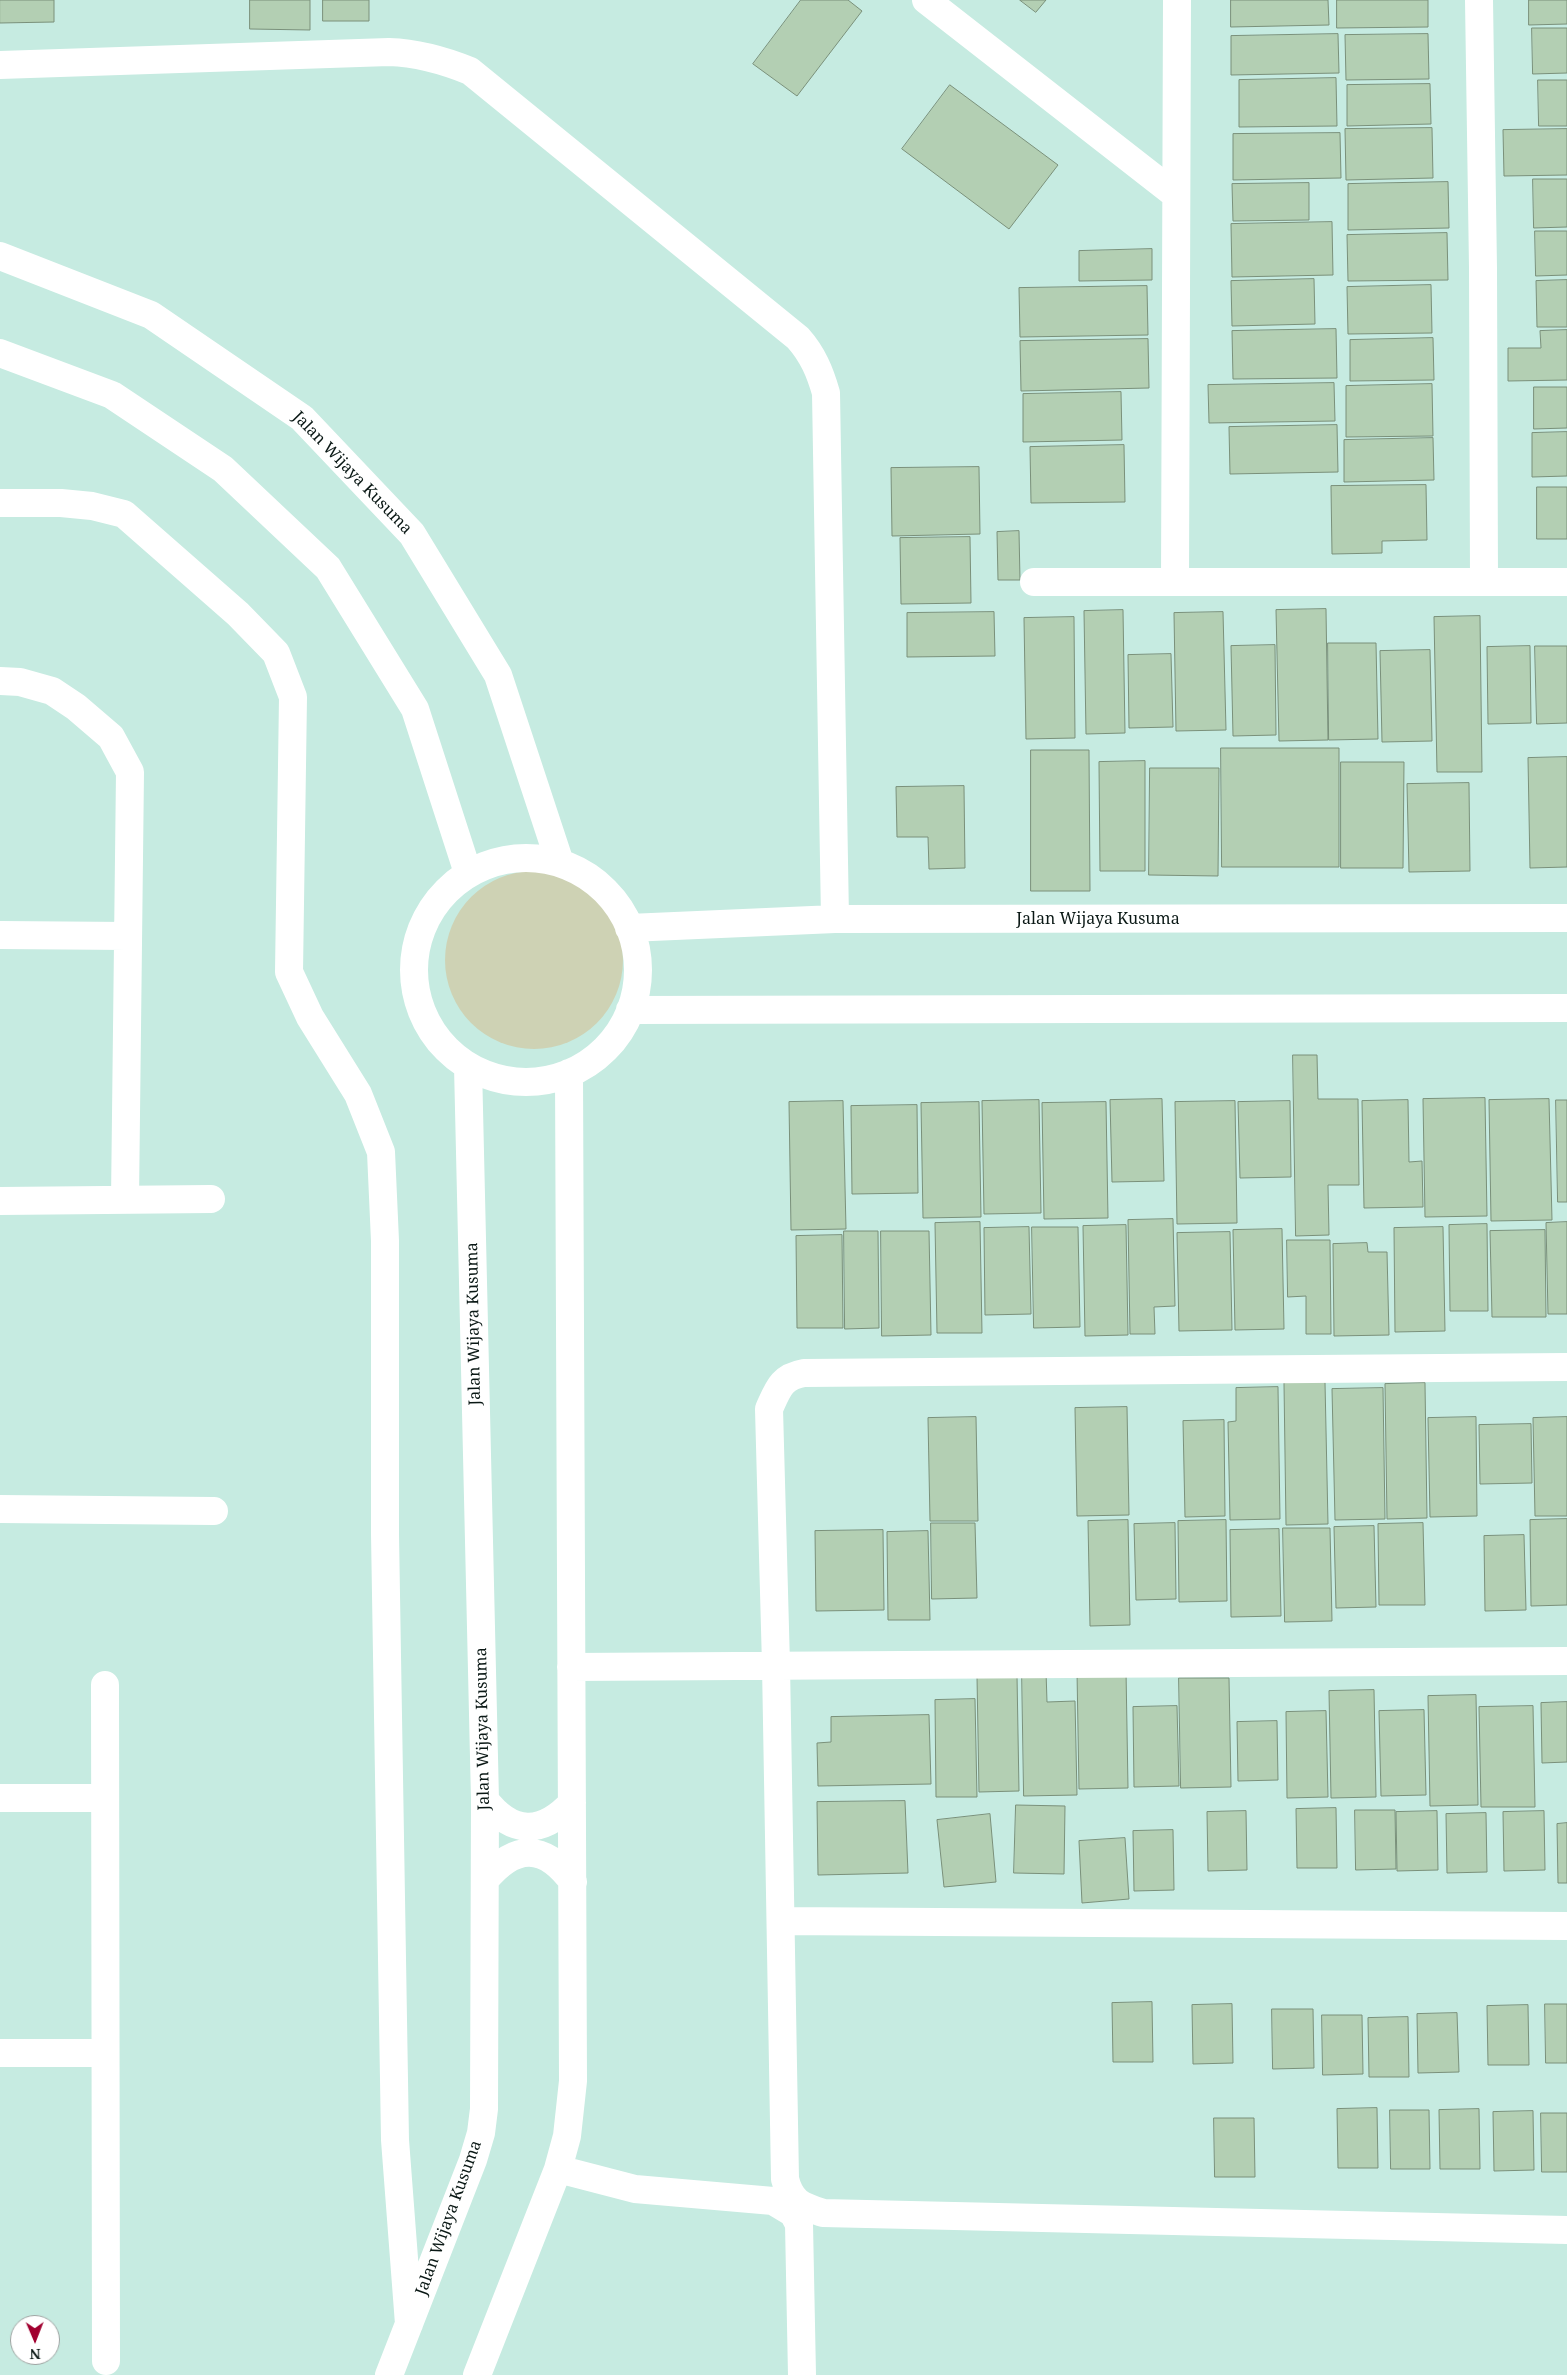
<!DOCTYPE html>
<html>
<head>
<meta charset="utf-8">
<style>
  body { margin:0 }
  #map { position:relative; width:1567px; height:2375px; overflow:hidden; background:#c6ebe1; font-family:"Noto Serif",serif }
  canvas { display:block }
  .north { position:absolute; left:10px; top:2315px; width:50px; height:50px; box-sizing:border-box; background:#fff; border:1px solid #9da3a1; border-radius:50%; rotate:179deg; font-size:14px; font-weight:700; line-height:20px; text-align:center; color:#0a1815 }
  .north::after { content:''; display:block; margin:auto; width:18px; height:22px; background:#a10130; clip-path:polygon(50% 0,100% 100%,50% 72%,0 100%) }
</style>
</head>
<body>
<div id="map">
<canvas width="1567" height="2375"></canvas>
<div class="north">N</div>
</div>
<script>
const c = document.querySelector('canvas').getContext('2d');
c.lineJoin = 'round';
function paint(path, color) { c.fillStyle = color; c.fill(path, 'evenodd'); }
function strokePath(path, color, width, dash) { c.strokeStyle = color; c.lineWidth = width; c.lineCap = dash ? 'butt' : 'round'; c.setLineDash(dash || []); c.stroke(path); }
function drawText(font, color, halo, rows, align = 'center') {
  c.font = font + ' "Noto Serif",serif'; c.lineWidth = 4.5; c.setLineDash([]); c.textBaseline = 'middle'; c.strokeStyle = halo; c.fillStyle = color; for (const [text, x, y, turn = 0] of rows) {
    c.save(); c.translate(x, y); c.rotate((+turn || 0) * Math.PI / 180); c.textAlign = isNaN(turn) ? turn : align; if (halo) c.strokeText(text, 0, 0); c.fillText(text, 0, 0); c.restore();
  }
}
paint(new Path2D(`
  M445 960a89 89 0 1 1 178 0a89 89 0 1 1-178 0Z`), '#ced2b4');
const building = new Path2D(`
  M 0,0 L 54,0 L 54,22 L 0,23 Z
  M 250,0 L 310,0 L 310,30 L 250,29 Z
  M 323,0 L 369,0 L 369,21 L 323,21 Z
  M 801,0 L 848,0 L 862,11 L 797,96 L 753,64 Z
  M 1020,0 L 1046,0 L 1036,12 Z
  M 1231,0 L 1328,0 L 1329,25 L 1231,27 Z
  M 1337,0 L 1428,0 L 1428,27 L 1337,28 Z
  M 1529,0 L 1567,0 L 1567,24 L 1529,25 Z
  M 1532,28 L 1567,28 L 1567,73 L 1533,74 Z
  M 1338,34 L 1339,73 L 1231,75 L 1231,36 Z
  M 1428,34 L 1429,79 L 1346,80 L 1345,35 Z
  M 1336,78 L 1337,126 L 1239,127 L 1239,80 Z
  M 1538,80 L 1567,80 L 1567,126 L 1539,126 Z
  M 1430,84 L 1431,124 L 1347,126 L 1347,85 Z
  M 950,85 L 1058,165 L 1009,229 L 902,149 Z
  M 1432,128 L 1433,178 L 1346,180 L 1345,129 Z
  M 1567,129 L 1567,175 L 1504,176 L 1503,130 Z
  M 1340,133 L 1341,178 L 1233,180 L 1233,134 Z
  M 1533,179 L 1567,179 L 1567,227 L 1534,228 Z
  M 1448,182 L 1449,228 L 1348,230 L 1348,184 Z
  M 1309,183 L 1309,220 L 1233,221 L 1232,184 Z
  M 1332,222 L 1333,275 L 1232,277 L 1231,224 Z
  M 1535,231 L 1567,231 L 1567,275 L 1536,276 Z
  M 1447,233 L 1448,280 L 1348,281 L 1347,235 Z
  M 1152,249 L 1152,280 L 1079,281 L 1079,251 Z
  M 1314,279 L 1315,324 L 1232,326 L 1231,281 Z
  M 1567,280 L 1567,327 L 1537,327 L 1536,281 Z
  M 1431,285 L 1432,333 L 1348,334 L 1347,287 Z
  M 1147,286 L 1148,335 L 1020,337 L 1019,288 Z
  M 1336,329 L 1337,378 L 1233,379 L 1232,331 Z
  M 1567,330 L 1567,380 L 1508,381 L 1508,348 L 1541,348 L 1540,331 Z
  M 1433,338 L 1434,380 L 1350,381 L 1350,340 Z
  M 1148,339 L 1149,388 L 1021,391 L 1020,341 Z
  M 1334,383 L 1335,421 L 1209,423 L 1208,385 Z
  M 1432,384 L 1433,436 L 1346,437 L 1346,386 Z
  M 1534,387 L 1567,387 L 1567,428 L 1534,429 Z
  M 1121,392 L 1122,440 L 1023,442 L 1023,394 Z
  M 1337,425 L 1338,472 L 1230,474 L 1229,427 Z
  M 1567,432 L 1567,476 L 1532,477 L 1532,433 Z
  M 1433,438 L 1434,480 L 1344,482 L 1344,440 Z
  M 1124,445 L 1125,502 L 1031,503 L 1030,447 Z
  M 979,467 L 980,534 L 892,536 L 891,468 Z
  M 1426,485 L 1427,540 L 1382,541 L 1382,553 L 1332,554 L 1331,486 Z
  M 1537,487 L 1567,487 L 1567,539 L 1537,539 Z
  M 1019,531 L 1020,580 L 998,580 L 997,532 Z
  M 970,537 L 971,603 L 901,604 L 900,538 Z
  M 1326,609 L 1328,740 L 1279,741 L 1276,610 Z
  M 1123,610 L 1125,733 L 1086,734 L 1084,611 Z
  M 994,612 L 995,656 L 907,657 L 907,613 Z
  M 1223,612 L 1226,730 L 1176,731 L 1174,613 Z
  M 1480,616 L 1482,772 L 1437,772 L 1434,617 Z
  M 1074,617 L 1075,738 L 1026,739 L 1024,618 Z
  M 1328,643 L 1376,643 L 1378,739 L 1329,740 Z
  M 1275,645 L 1276,735 L 1233,736 L 1231,646 Z
  M 1530,646 L 1531,723 L 1488,724 L 1487,647 Z
  M 1535,646 L 1567,646 L 1567,723 L 1537,724 Z
  M 1430,650 L 1432,741 L 1382,742 L 1380,651 Z
  M 1171,654 L 1173,727 L 1129,728 L 1128,655 Z
  M 1221,748 L 1339,748 L 1339,867 L 1222,867 Z
  M 1031,750 L 1089,750 L 1090,891 L 1031,891 Z
  M 1567,757 L 1567,867 L 1530,868 L 1528,758 Z
  M 1145,761 L 1145,871 L 1100,871 L 1099,762 Z
  M 1341,762 L 1404,762 L 1403,868 L 1341,868 Z
  M 1150,768 L 1219,768 L 1218,876 L 1149,875 Z
  M 1469,783 L 1470,871 L 1409,872 L 1407,784 Z
  M 964,786 L 965,868 L 929,869 L 928,837 L 897,837 L 896,787 Z
  M 1293,1055 L 1317,1055 L 1318,1099 L 1358,1099 L 1359,1185 L 1328,1185 L 1329,1235 L 1296,1236 Z
  M 1485,1098 L 1487,1216 L 1425,1217 L 1423,1099 Z
  M 1162,1099 L 1164,1181 L 1112,1182 L 1110,1100 Z
  M 1549,1099 L 1552,1220 L 1491,1221 L 1489,1100 Z
  M 1039,1100 L 1041,1213 L 984,1214 L 982,1101 Z
  M 1408,1100 L 1409,1162 L 1422,1161 L 1423,1207 L 1364,1208 L 1362,1101 Z
  M 1556,1100 L 1567,1100 L 1567,1202 L 1558,1202 Z
  M 843,1101 L 846,1229 L 791,1230 L 789,1102 Z
  M 1235,1101 L 1237,1223 L 1177,1224 L 1175,1102 Z
  M 1290,1101 L 1291,1177 L 1240,1178 L 1238,1102 Z
  M 979,1102 L 981,1217 L 923,1218 L 921,1103 Z
  M 1106,1102 L 1108,1218 L 1044,1219 L 1042,1103 Z
  M 917,1105 L 918,1193 L 852,1194 L 851,1106 Z
  M 1173,1219 L 1175,1306 L 1154,1307 L 1155,1334 L 1130,1334 L 1128,1220 Z
  M 980,1222 L 982,1333 L 937,1333 L 935,1223 Z
  M 1567,1222 L 1567,1314 L 1548,1314 L 1546,1223 Z
  M 1487,1224 L 1488,1311 L 1450,1311 L 1449,1225 Z
  M 1126,1225 L 1128,1335 L 1085,1336 L 1083,1226 Z
  M 1029,1227 L 1031,1314 L 985,1315 L 984,1228 Z
  M 1032,1227 L 1078,1227 L 1080,1327 L 1034,1328 Z
  M 1443,1227 L 1445,1331 L 1395,1332 L 1394,1228 Z
  M 1282,1229 L 1284,1329 L 1235,1330 L 1233,1230 Z
  M 1545,1230 L 1546,1317 L 1492,1317 L 1490,1231 Z
  M 844,1231 L 878,1231 L 879,1328 L 845,1329 Z
  M 881,1231 L 929,1231 L 931,1335 L 882,1336 Z
  M 1230,1232 L 1232,1330 L 1179,1331 L 1177,1233 Z
  M 842,1235 L 843,1328 L 797,1328 L 796,1236 Z
  M 1287,1240 L 1330,1240 L 1331,1334 L 1306,1334 L 1306,1296 L 1288,1297 Z
  M 1367,1243 L 1368,1252 L 1387,1252 L 1389,1335 L 1334,1336 L 1333,1244 Z
  M 1325,1382 L 1328,1524 L 1286,1525 L 1284,1383 Z
  M 1425,1383 L 1427,1518 L 1387,1519 L 1385,1384 Z
  M 1278,1387 L 1280,1519 L 1230,1520 L 1228,1422 L 1236,1421 L 1236,1388 Z
  M 1383,1388 L 1385,1519 L 1335,1520 L 1332,1389 Z
  M 1127,1407 L 1129,1515 L 1077,1516 L 1075,1408 Z
  M 976,1417 L 978,1521 L 930,1521 L 928,1418 Z
  M 1476,1417 L 1477,1516 L 1430,1517 L 1428,1418 Z
  M 1567,1417 L 1567,1516 L 1535,1516 L 1533,1418 Z
  M 1224,1420 L 1225,1516 L 1185,1517 L 1183,1421 Z
  M 1531,1424 L 1532,1483 L 1480,1484 L 1479,1425 Z
  M 1567,1519 L 1567,1605 L 1531,1606 L 1530,1520 Z
  M 1128,1520 L 1130,1625 L 1090,1626 L 1088,1521 Z
  M 1226,1520 L 1227,1601 L 1179,1602 L 1178,1521 Z
  M 931,1523 L 975,1523 L 977,1598 L 932,1599 Z
  M 1175,1523 L 1176,1599 L 1136,1600 L 1134,1524 Z
  M 1423,1523 L 1425,1605 L 1379,1605 L 1378,1524 Z
  M 1374,1526 L 1376,1607 L 1336,1608 L 1334,1527 Z
  M 1283,1528 L 1330,1528 L 1332,1621 L 1285,1622 Z
  M 1279,1529 L 1281,1616 L 1231,1617 L 1230,1530 Z
  M 883,1530 L 884,1610 L 816,1611 L 815,1531 Z
  M 928,1531 L 930,1620 L 888,1620 L 887,1532 Z
  M 1524,1535 L 1526,1610 L 1485,1611 L 1484,1536 Z
  M 1126,1670 L 1128,1788 L 1079,1789 L 1077,1671 Z
  M 1022,1671 L 1046,1671 L 1047,1702 L 1075,1701 L 1077,1795 L 1024,1796 Z
  M 1017,1675 L 1019,1791 L 979,1792 L 977,1676 Z
  M 1179,1678 L 1229,1678 L 1231,1787 L 1181,1788 Z
  M 1374,1690 L 1376,1797 L 1331,1798 L 1329,1691 Z
  M 1476,1695 L 1478,1805 L 1430,1806 L 1428,1696 Z
  M 975,1699 L 977,1797 L 936,1797 L 935,1700 Z
  M 1567,1702 L 1567,1762 L 1542,1763 L 1541,1703 Z
  M 1177,1706 L 1179,1786 L 1134,1787 L 1133,1707 Z
  M 1533,1706 L 1535,1807 L 1481,1807 L 1479,1707 Z
  M 1424,1710 L 1426,1795 L 1381,1796 L 1379,1711 Z
  M 1326,1711 L 1328,1797 L 1287,1798 L 1286,1712 Z
  M 929,1715 L 931,1784 L 818,1786 L 817,1743 L 831,1742 L 831,1717 Z
  M 1277,1721 L 1278,1780 L 1238,1781 L 1237,1722 Z
  M 905,1801 L 908,1873 L 818,1875 L 817,1802 Z
  M 1016,1805 L 1065,1806 L 1064,1874 L 1014,1873 Z
  M 1336,1808 L 1337,1868 L 1297,1868 L 1296,1809 Z
  M 1355,1810 L 1395,1810 L 1396,1869 L 1356,1870 Z
  M 1246,1811 L 1247,1870 L 1208,1871 L 1207,1812 Z
  M 1437,1811 L 1438,1870 L 1397,1871 L 1396,1812 Z
  M 1544,1811 L 1545,1870 L 1504,1871 L 1503,1812 Z
  M 1486,1813 L 1487,1872 L 1447,1873 L 1446,1814 Z
  M 990,1814 L 996,1882 L 944,1887 L 937,1820 Z
  M 1567,1823 L 1567,1883 L 1558,1883 L 1557,1824 Z
  M 1173,1830 L 1174,1890 L 1134,1891 L 1133,1831 Z
  M 1125,1838 L 1129,1899 L 1082,1903 L 1079,1841 Z
  M 1152,2002 L 1153,2062 L 1113,2062 L 1112,2003 Z
  M 1232,2004 L 1233,2063 L 1193,2064 L 1192,2005 Z
  M 1545,2004 L 1567,2004 L 1567,2063 L 1546,2063 Z
  M 1528,2005 L 1529,2065 L 1488,2065 L 1487,2006 Z
  M 1272,2009 L 1313,2009 L 1314,2068 L 1273,2069 Z
  M 1457,2013 L 1459,2072 L 1418,2073 L 1417,2014 Z
  M 1322,2015 L 1362,2015 L 1363,2074 L 1323,2075 Z
  M 1408,2017 L 1409,2077 L 1369,2077 L 1368,2018 Z
  M 1377,2108 L 1378,2168 L 1338,2168 L 1337,2109 Z
  M 1479,2109 L 1480,2169 L 1440,2169 L 1439,2110 Z
  M 1390,2110 L 1429,2110 L 1430,2169 L 1391,2169 Z
  M 1533,2111 L 1534,2170 L 1494,2171 L 1493,2112 Z
  M 1541,2113 L 1567,2113 L 1567,2172 L 1542,2172 Z
  M 1214,2118 L 1254,2118 L 1255,2177 L 1215,2177 Z`);
paint(building, '#b3cfb3');
strokePath(building, '#7a907a', 1);
strokePath(new Path2D(`
  M 926,0 L 1176,195
  M 1479,0 L 1483,268 L 1484,582
  M 0,65 L 389,52 C 418,53 443,60 470,71 L 798,338 C 813,355 820,372 826,393 L 835,919
  M 0,256 L 151,315 L 302,418 L 412,534 L 498,675 L 560,863
  M 0,353 L 112,395 L 223,469 L 328,568 L 415,709 L 468,873
  M 0,503 L 61,503 L 92,506 L 124,514 L 238,614 L 276,653 L 293,697 L 289,972 L 310,1017 L 358,1094 L 381,1152 L 385,1241 L 385,1534 L 395,2140 L 409,2324
  M 1034,582 L 1567,582
  M 1175,582 L 1177,0
  M 0,681 L 20,682 L 52,691 L 76,707 L 111,737 L 130,772 L 125,1200
  M414 970a112 112 0 1 1 224 0a112 112 0 1 1-224 0Z
  M 629,928 L 835,919 L 1567,918
  M 0,935 L 128,936
  M 630,1010 L 1567,1008
  M 0,1201 L 211,1199
  M 1567,1367 L 804,1373 C 781,1377 778,1389 769,1409 L 776,1665 L 785,2179 C 791,2203 802,2206 823,2213 L 1567,2230
  M 0,1509 L 214,1511
  M 571,1667 L 1567,1661
  M 105,1685 L 106,2361
  M 0,1798 L 105,1798
  M 485,1800 C 512,1835 542,1835 572,1803
  M 485,1880 C 515,1844 544,1843 573,1882
  M 781,1921 L 1567,1926
  M 0,2053 L 105,2053
  M 558,2169 L 635,2189 L 773,2201 L 793,2213 L 799,2224 L 802,2375
  M 389,2375 L 473,2160 L 481,2133 L 484,2109 L 485,1800 L 468,1066
  M 477,2375 L 558,2169 L 567,2136 L 573,2081 L 569,1073`), '#fff', 28);
drawText('16px', '#0a1815', '#fff', [
  ["Jalan Wijaya Kusuma",352,473,46],
  ["Jalan Wijaya Kusuma",1098,919],
  ["Jalan Wijaya Kusuma",474,1324,-91],
  ["Jalan Wijaya Kusuma",483,1729,-91],
  ["Jalan Wijaya Kusuma",449,2218,-70]
]);
</script>
</body>
</html>
